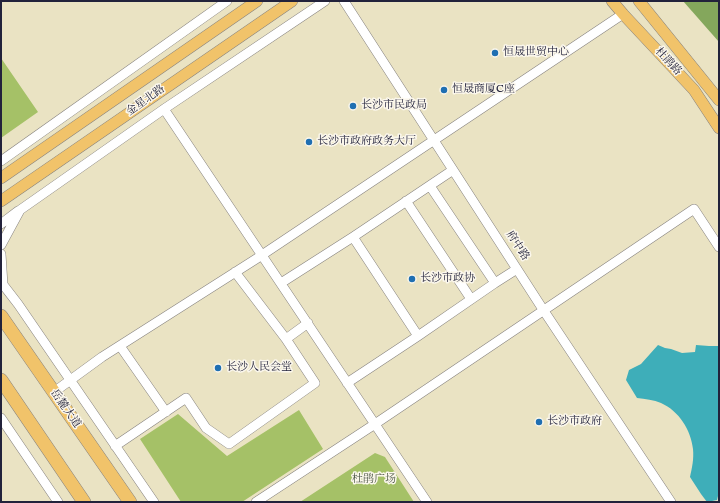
<!DOCTYPE html>
<html>
<head>
<meta charset="utf-8">
<style>
  body { margin:0 }
  #map { position:relative; width:720px; height:503px; overflow:hidden; background:#eae3c3; font-family:"IM FELL English",serif }
  canvas { display:block }
  .frame { position:absolute; inset:0; border:2px solid #22223b; pointer-events:none }
</style>
</head>
<body>
<div id="map">
<canvas width="720" height="503"></canvas>
<div class="frame"></div>
</div>
<script>
const c = document.querySelector('canvas').getContext('2d');
c.lineJoin = 'round';
function paint(path, color) { c.fillStyle = color; c.fill(path, 'evenodd'); }
function strokePath(path, color, width, dash) { c.strokeStyle = color; c.lineWidth = width; c.lineCap = dash ? 'butt' : 'round'; c.setLineDash(dash || []); c.stroke(path); }
function drawText(font, color, halo, rows, align = 'center') {
  c.font = font + ' "IM FELL English","Noto Serif SC",serif'; c.lineWidth = 3; c.setLineDash([]); c.textBaseline = 'middle'; c.strokeStyle = halo; c.fillStyle = color; for (const [text, x, y, turn = 0] of rows) {
    c.save(); c.translate(x, y); c.rotate((+turn || 0) * Math.PI / 180); c.textAlign = isNaN(turn) ? turn : align; if (halo) c.strokeText(text, 0, 0); c.fillText(text, 0, 0); c.restore();
  }
}
paint(new Path2D(`
  M 1,58 L 38,112 L 1,138 Z
  M 299,410 L 323,449 L 242,502 L 181,502 L 140,439 L 178,414 L 227,456 Z
  M 375,453 L 385,457 L 414,502 L 300,502 Z`), '#a5c167');
paint(new Path2D(`
  M 683,1 L 719,1 L 719,42 Z`), '#84a75c');
paint(new Path2D(`
  M 658,345 L 665,348 L 671,349 L 682,353 L 695,352 L 696,345 L 709,346 L 719,346 L 719,492 L 717,500 L 707,502 L 701,494 L 690,477 C 692,468 694,459 693,449 C 691,430 679,411 661,403 C 654,400 645,399 637,398 L 626,380 L 629,370 L 641,364 Z`), '#3eaeb9');
const minor = new Path2D(`
  M 344,1 L 544,311 L 671,502
  M 164,109 L 427,502
  M 1,161 L 227,1
  M 430,186 L 495,283
  M 406,201 L 471,299
  M 1,224 L 18,211
  M 353,237 L 418,336
  M 1,245 L 20,210 L 164,109 L 325,1
  M 1,254 L 3,285
  M 1,282 L 18,304 L 154,502
  M 281,283 L 353,237 L 453,170
  M 286,339 L 308,323
  M 120,346 L 166,412
  M 347,383 L 418,336 L 495,283 L 517,269
  M 54,392 L 102,357 L 256,259 L 623,14
  M 1,418 L 58,502
  M 115,446 L 186,398 L 206,428 L 229,444 L 315,383 L 286,339 L 235,272
  M 256,502 L 375,424 L 694,209 L 719,247`);
const major = new Path2D(`
  M 612,1 L 623,14 L 694,90 L 719,128
  M 639,1 L 719,100
  M 1,178 L 257,1
  M 1,201 L 292,1`);
const highway = new Path2D(`
  M 1,316 L 130,502
  M 1,380 L 84,502`);
strokePath(minor, '#86827f', 10);
strokePath(major, '#86827f', 12);
strokePath(highway, '#86827f', 14);
strokePath(minor, '#fff', 9);
strokePath(major, '#f1c36a', 11);
strokePath(highway, '#f1c36a', 13);
for (const [x, y, r, color] of [
  [495,53,4,"#1f6fb2"],
  [444,90,4,"#1f6fb2"],
  [353,106,4,"#1f6fb2"],
  [309,142,4,"#1f6fb2"],
  [412,279,4,"#1f6fb2"],
  [218,368,4,"#1f6fb2"],
  [539,422,4,"#1f6fb2"]
]) { const dot = new Path2D(); dot.arc(x, y, r, 0, 2 * Math.PI); c.fillStyle = color; c.fill(dot); strokePath(dot, '#fbf7ec', 1.5); }
drawText('11px', '#22223b', '#fbf7ec', [
  ["恒晟世贸中心",503,53],
  ["恒晟商厦C座",452,90],
  ["长沙市民政局",361,106],
  ["长沙市政府政务大厅",317,142],
  ["长沙市政协",420,279],
  ["长沙人民会堂",226,368],
  ["长沙市政府",547,422]
], 'left');
drawText('11px', '#22223b', '#fbf7ec', [
  ["杜鹃路",668,62,47],
  ["金星北路",146,101,-35],
  ["府中路",517,246,57],
  ["岳麓大道",65,409,55]
]);
drawText('11px', '#505a4a', '#fbf7ec', [
  ["杜鹃广场",374,480]
]);
</script>
</body>
</html>
